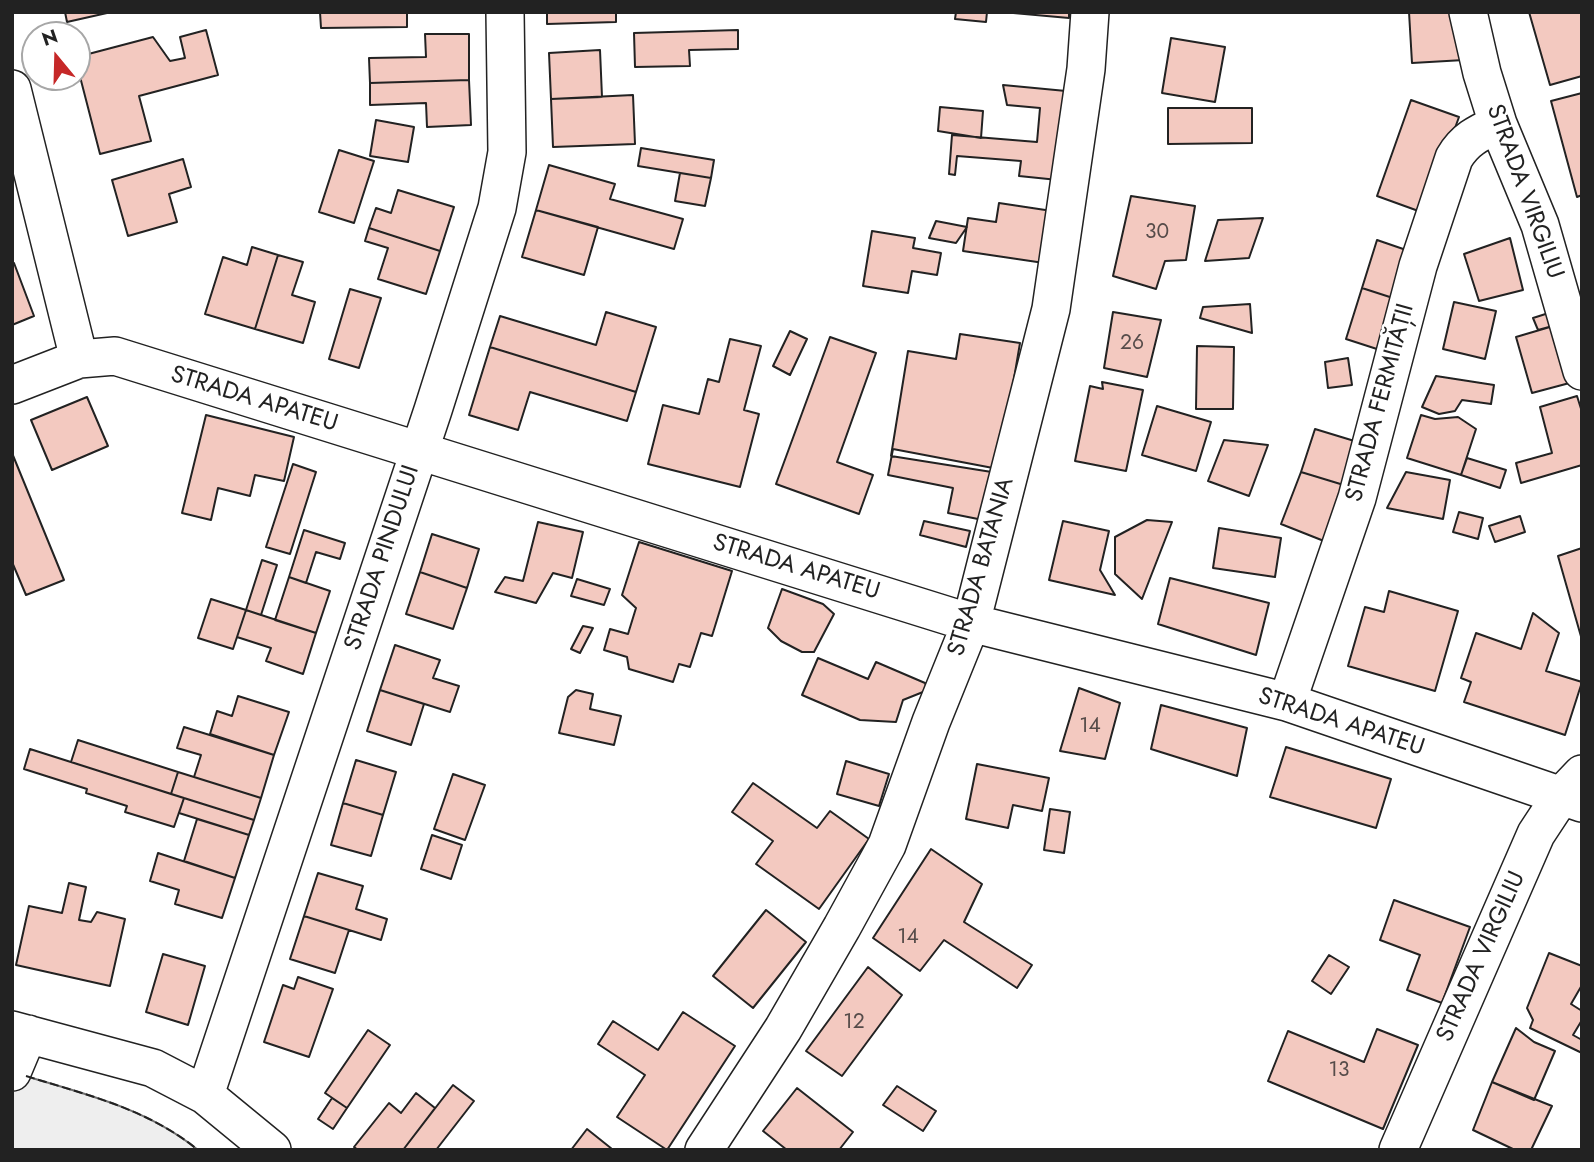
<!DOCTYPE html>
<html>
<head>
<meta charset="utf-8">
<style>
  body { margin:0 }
  #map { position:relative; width:1594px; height:1162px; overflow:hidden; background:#fff; font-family:Jost,sans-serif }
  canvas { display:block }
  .frame { position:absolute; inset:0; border:14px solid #222; pointer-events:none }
  .north { position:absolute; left:21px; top:21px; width:70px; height:70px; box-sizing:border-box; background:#fff; border:2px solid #a7a7a7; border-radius:50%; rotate:341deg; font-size:19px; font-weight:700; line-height:28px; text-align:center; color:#222 }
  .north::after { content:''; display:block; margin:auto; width:24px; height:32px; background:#c62828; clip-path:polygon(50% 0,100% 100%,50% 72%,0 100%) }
</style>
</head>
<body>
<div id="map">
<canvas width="1594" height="1162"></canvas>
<div class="frame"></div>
<div class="north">N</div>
</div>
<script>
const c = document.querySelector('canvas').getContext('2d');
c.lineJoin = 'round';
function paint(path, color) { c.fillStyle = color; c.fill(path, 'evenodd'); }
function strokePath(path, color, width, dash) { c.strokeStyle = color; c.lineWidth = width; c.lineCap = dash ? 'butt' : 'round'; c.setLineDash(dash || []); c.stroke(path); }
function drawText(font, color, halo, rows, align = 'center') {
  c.font = font + ' Jost,sans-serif'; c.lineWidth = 5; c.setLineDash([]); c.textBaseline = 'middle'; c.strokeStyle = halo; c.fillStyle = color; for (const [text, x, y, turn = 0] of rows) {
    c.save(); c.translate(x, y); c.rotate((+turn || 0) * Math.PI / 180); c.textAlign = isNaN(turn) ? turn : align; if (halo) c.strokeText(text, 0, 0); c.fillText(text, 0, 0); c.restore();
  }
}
const green = new Path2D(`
  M 12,1072 C 77,1092 144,1106 198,1150 L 12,1150 Z`);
paint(green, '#eee');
strokePath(green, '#6f6f6f', 2);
const building = new Path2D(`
  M 65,12 L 107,12 L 107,13 L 67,22 Z
  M 320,12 L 407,12 L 407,27 L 321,28 Z
  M 547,12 L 616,12 L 616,22 L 547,24 Z
  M 956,12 L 987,12 L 986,22 L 955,19 Z
  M 1002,12 L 1069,12 L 1069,18 Z
  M 1409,12 L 1463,12 L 1464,60 L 1412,63 Z
  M 1529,12 L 1582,12 L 1582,76 L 1550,85 Z
  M 206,30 L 218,75 L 139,96 L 151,141 L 100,154 L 77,65 L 77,57 L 153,37 L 170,61 L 185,58 L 180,37 Z
  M 738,30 L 738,49 L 689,50 L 690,66 L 635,67 L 634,33 Z
  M 425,34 L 469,34 L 469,80 L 370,83 L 369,58 L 426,57 Z
  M 1171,38 L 1225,47 L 1215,102 L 1162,93 Z
  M 600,50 L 602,97 L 551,99 L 549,53 Z
  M 469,80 L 471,125 L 427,127 L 426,103 L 370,105 L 370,83 Z
  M 1003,85 L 1066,91 L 1058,180 L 1019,176 L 1021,161 L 957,156 L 955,175 L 949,174 L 952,135 L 1037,142 L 1040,108 L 1007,105 Z
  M 1582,93 L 1582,195 L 1577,197 L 1551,101 Z
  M 633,95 L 635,144 L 553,147 L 551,99 Z
  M 1411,100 L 1459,117 L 1424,213 L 1377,196 Z
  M 940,107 L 983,111 L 981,138 L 938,131 Z
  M 1168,108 L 1252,108 L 1252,143 L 1168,144 Z
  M 376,120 L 414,127 L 408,162 L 370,156 Z
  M 641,148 L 714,160 L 711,178 L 638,166 Z
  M 339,150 L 374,161 L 354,223 L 319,212 Z
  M 183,159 L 191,187 L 169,194 L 177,222 L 128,236 L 112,180 Z
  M 549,165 L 615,184 L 610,199 L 683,219 L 674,249 L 536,210 Z
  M 680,173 L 711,178 L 705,206 L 675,201 Z
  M 398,190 L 454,207 L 440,251 L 369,228 L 376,208 L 391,213 Z
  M 1131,196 L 1195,206 L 1186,260 L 1165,261 L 1156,289 L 1113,276 Z
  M 999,203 L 1052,211 L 1044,263 L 963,251 L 968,218 L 996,222 Z
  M 536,210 L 598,227 L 584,275 L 522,257 Z
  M 1263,218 L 1249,258 L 1205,261 L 1218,220 Z
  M 936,221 L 967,227 L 956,243 L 929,238 Z
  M 369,228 L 440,251 L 426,294 L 378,279 L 388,248 L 365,241 Z
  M 872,231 L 915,238 L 913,248 L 941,253 L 937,275 L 912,271 L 908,293 L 863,286 Z
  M 1510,238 L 1523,290 L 1479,301 L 1464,254 Z
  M 1377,240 L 1412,252 L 1396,299 L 1362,288 Z
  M 252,247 L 278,255 L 255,329 L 205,314 L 223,257 L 247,265 Z
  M 278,255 L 303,262 L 292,295 L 315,302 L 303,343 L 255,329 Z
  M 14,263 L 34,316 L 12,325 L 12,264 Z
  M 1362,288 L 1396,299 L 1380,350 L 1346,339 Z
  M 350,289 L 381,298 L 359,368 L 329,359 Z
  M 1454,302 L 1496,311 L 1485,359 L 1443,349 Z
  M 1250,304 L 1252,333 L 1200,318 L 1203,307 Z
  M 1555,311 L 1560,324 L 1538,330 L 1533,318 Z
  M 606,312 L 656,327 L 636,392 L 490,347 L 500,316 L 596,345 Z
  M 1113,312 L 1161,320 L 1147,377 L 1104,368 Z
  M 1560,324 L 1577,381 L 1532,393 L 1516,337 Z
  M 790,331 L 807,339 L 790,375 L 773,366 Z
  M 960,334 L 1020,343 L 998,473 L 891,456 L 908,351 L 956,359 Z
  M 830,337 L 876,353 L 837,462 L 873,475 L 859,514 L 776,484 Z
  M 730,339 L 761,346 L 744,410 L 759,414 L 740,487 L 648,464 L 663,405 L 699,414 L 708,379 L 719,382 Z
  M 1197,346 L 1234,347 L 1233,409 L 1196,409 Z
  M 490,347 L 636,392 L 627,421 L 530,392 L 518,430 L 469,415 Z
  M 1348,358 L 1352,385 L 1328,388 L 1325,362 Z
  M 1436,376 L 1494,385 L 1491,404 L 1462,400 L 1455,411 L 1439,414 L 1422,407 Z
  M 1102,382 L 1143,390 L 1126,471 L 1075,461 L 1090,386 L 1103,389 Z
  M 1577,396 L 1582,412 L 1582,465 L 1521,483 L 1516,463 L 1552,453 L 1540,407 Z
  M 87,397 L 108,446 L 52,470 L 31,420 Z
  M 1157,406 L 1211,422 L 1196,471 L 1142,455 Z
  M 206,415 L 294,437 L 284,481 L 255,475 L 250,496 L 218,488 L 211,520 L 182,513 Z
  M 1421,415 L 1435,419 L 1458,417 L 1476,429 L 1461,475 L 1407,458 Z
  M 1315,429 L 1361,443 L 1347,486 L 1301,472 Z
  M 1224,440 L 1268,445 L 1249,496 L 1208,481 Z
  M 893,449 L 993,468 L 983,520 L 948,513 L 953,488 L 888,475 Z
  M 12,453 L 64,580 L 26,595 L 12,562 Z
  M 1467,458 L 1506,470 L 1500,488 L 1461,475 Z
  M 293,464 L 316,472 L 290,554 L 266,547 Z
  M 1301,472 L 1347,486 L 1329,543 L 1281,524 Z
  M 1406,472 L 1450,480 L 1443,519 L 1387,508 Z
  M 1459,512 L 1483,518 L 1478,539 L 1453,532 Z
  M 1520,516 L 1525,532 L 1495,542 L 1489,526 Z
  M 1147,520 L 1172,522 L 1142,599 L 1115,574 L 1115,537 Z
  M 924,521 L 970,531 L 966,547 L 920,535 Z
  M 1063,521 L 1109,531 L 1100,570 L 1115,595 L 1049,580 Z
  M 538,522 L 583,532 L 572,578 L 553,573 L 536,603 L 495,592 L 505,577 L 523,581 Z
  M 1219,528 L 1281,538 L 1275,577 L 1213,568 Z
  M 304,530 L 345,543 L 340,559 L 316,552 L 306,583 L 289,577 Z
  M 432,534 L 479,549 L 467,588 L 420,572 Z
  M 639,542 L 732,571 L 712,636 L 701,633 L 690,667 L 679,664 L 673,682 L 629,669 L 627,657 L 604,650 L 610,629 L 628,634 L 636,608 L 622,595 Z
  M 1582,548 L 1582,640 L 1558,556 Z
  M 262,560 L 277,565 L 261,615 L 246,610 Z
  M 420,572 L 467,588 L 453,629 L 406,614 Z
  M 289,577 L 330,591 L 316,633 L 275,620 Z
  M 1170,578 L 1269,603 L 1256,655 L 1158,624 Z
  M 577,579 L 610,589 L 604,605 L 571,596 Z
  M 782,589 L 823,604 L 834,614 L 814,652 L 802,652 L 781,641 L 768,628 Z
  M 1389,591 L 1458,611 L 1435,691 L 1348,666 L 1365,607 L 1384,612 Z
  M 211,599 L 246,610 L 233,649 L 198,638 Z
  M 246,610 L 316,633 L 303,674 L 266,661 L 271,648 L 237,637 Z
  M 1533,613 L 1559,633 L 1546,671 L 1582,682 L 1565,735 L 1464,702 L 1471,682 L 1461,678 L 1476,633 L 1521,649 Z
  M 583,626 L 593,628 L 580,653 L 571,649 Z
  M 395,645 L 440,660 L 433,678 L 459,686 L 450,712 L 380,690 Z
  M 818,658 L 868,679 L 876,662 L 925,683 L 928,690 L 903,700 L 896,722 L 860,720 L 802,695 Z
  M 1079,688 L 1120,703 L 1105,759 L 1060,751 Z
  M 380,690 L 424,704 L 411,745 L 367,731 Z
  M 576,690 L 593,694 L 590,709 L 621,716 L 614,745 L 559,733 L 568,697 Z
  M 238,696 L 289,712 L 274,755 L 210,734 L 217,711 L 232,716 Z
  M 1161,705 L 1247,728 L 1237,776 L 1151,749 Z
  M 184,727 L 274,755 L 261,798 L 194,777 L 201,755 L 177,748 Z
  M 78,740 L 178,772 L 171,794 L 71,762 Z
  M 1286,747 L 1391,779 L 1376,828 L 1270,797 Z
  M 30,749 L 184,798 L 174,827 L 125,812 L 127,806 L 86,793 L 87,789 L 24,769 Z
  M 356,760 L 396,772 L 383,815 L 343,803 Z
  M 846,761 L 889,774 L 879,806 L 837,794 Z
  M 977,764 L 1049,778 L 1042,811 L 1013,805 L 1008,828 L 966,819 Z
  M 178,772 L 261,798 L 254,820 L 171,794 Z
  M 453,774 L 485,785 L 465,840 L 434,829 Z
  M 753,783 L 817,828 L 830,811 L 869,839 L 819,909 L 756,864 L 773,841 L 732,812 Z
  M 184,798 L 254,820 L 249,835 L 179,813 Z
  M 343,803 L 383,815 L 371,856 L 331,845 Z
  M 1050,809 L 1070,812 L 1064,853 L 1044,850 Z
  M 197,819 L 249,835 L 235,878 L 184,861 Z
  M 432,835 L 462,845 L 451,879 L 421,869 Z
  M 931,849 L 982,884 L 964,922 L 1032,965 L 1017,988 L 944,940 L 920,971 L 873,938 Z
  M 158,853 L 235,878 L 222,918 L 175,904 L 179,890 L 150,881 Z
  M 318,873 L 363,886 L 356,909 L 387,919 L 381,940 L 304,916 Z
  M 69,883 L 86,887 L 79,920 L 91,922 L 97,912 L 125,919 L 110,986 L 16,965 L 29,906 L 62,913 Z
  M 1394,900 L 1470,927 L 1442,1003 L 1407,990 L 1420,955 L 1380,940 Z
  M 766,910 L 806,942 L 753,1008 L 713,976 Z
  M 304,916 L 349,930 L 335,973 L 290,959 Z
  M 1549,953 L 1582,966 L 1582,985 L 1571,1004 L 1582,1011 L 1582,1020 L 1573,1035 L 1582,1040 L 1582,1053 L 1530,1028 L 1533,1020 L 1527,1008 Z
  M 163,954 L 205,966 L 188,1025 L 146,1012 Z
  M 1329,955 L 1349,967 L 1331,994 L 1312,981 Z
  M 868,967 L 902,995 L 842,1076 L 806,1051 Z
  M 298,977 L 333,989 L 309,1057 L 264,1042 L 283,985 L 294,989 Z
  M 683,1012 L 735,1046 L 667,1150 L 617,1117 L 645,1075 L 598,1044 L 613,1021 L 658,1050 Z
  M 1516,1028 L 1534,1042 L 1555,1051 L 1534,1100 L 1492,1082 Z
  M 1377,1029 L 1418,1045 L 1383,1129 L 1268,1081 L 1288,1031 L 1364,1062 Z
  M 368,1030 L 390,1045 L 347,1108 L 325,1093 Z
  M 1492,1082 L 1552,1106 L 1531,1150 L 1515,1150 L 1473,1130 Z
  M 453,1085 L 474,1101 L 436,1150 L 403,1150 Z
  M 897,1086 L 936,1111 L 923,1131 L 883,1105 Z
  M 797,1088 L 853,1132 L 839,1150 L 787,1150 L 763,1131 Z
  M 416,1093 L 435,1108 L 403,1150 L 358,1150 L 354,1147 L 389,1103 L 401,1113 Z
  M 332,1098 L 347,1108 L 333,1129 L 318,1119 Z
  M 587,1129 L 612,1149 L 611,1150 L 571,1150 Z`);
paint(building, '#f3c9c0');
strokePath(building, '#222', 2);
const minor = new Path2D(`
  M 1468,12 L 1482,73 L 1498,124 L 1540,225 L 1582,371
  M 12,89 L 79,359
  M 12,385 L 79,359 L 115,356 L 971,623 L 1287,702 L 1582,803
  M 1287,702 L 1357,498 L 1418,266 L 1454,158 C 1465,139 1479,133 1498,124
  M 12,1030 L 153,1068 L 205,1095 L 272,1150
  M 12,1072 L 28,1034
  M 205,1095 L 433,410 L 497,208 L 507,152 L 505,12
  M 704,1150 L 783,1029 L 842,927 L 887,845 L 931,722 L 971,623 L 1051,309 L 1086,69 L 1090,12
  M 1398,1150 L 1536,834 L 1561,796 L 1582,774`);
strokePath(minor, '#222', 40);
strokePath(minor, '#fff', 37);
strokePath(new Path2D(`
  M 26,1076 C 87,1095 148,1109 198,1150`), '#222', 2, [9, 3.5]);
drawText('21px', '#564c4a', null, [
  ["30",1157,233],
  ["26",1132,344],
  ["14",1090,727],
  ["14",908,938],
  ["12",854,1023],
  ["13",1339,1071]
]);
drawText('24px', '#222', '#fff', [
  ["STRADA VIRGILIU",1524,192,70],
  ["STRADA APATEU",254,400,17],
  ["STRADA FERMITĂȚII",1381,403,-75],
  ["STRADA PINDULUI",383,558,-72],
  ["STRADA BATANIA",982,567,-74],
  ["STRADA APATEU",796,568,17],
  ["STRADA APATEU",1341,723,18],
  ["STRADA VIRGILIU",1482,957,-66]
]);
</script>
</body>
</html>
